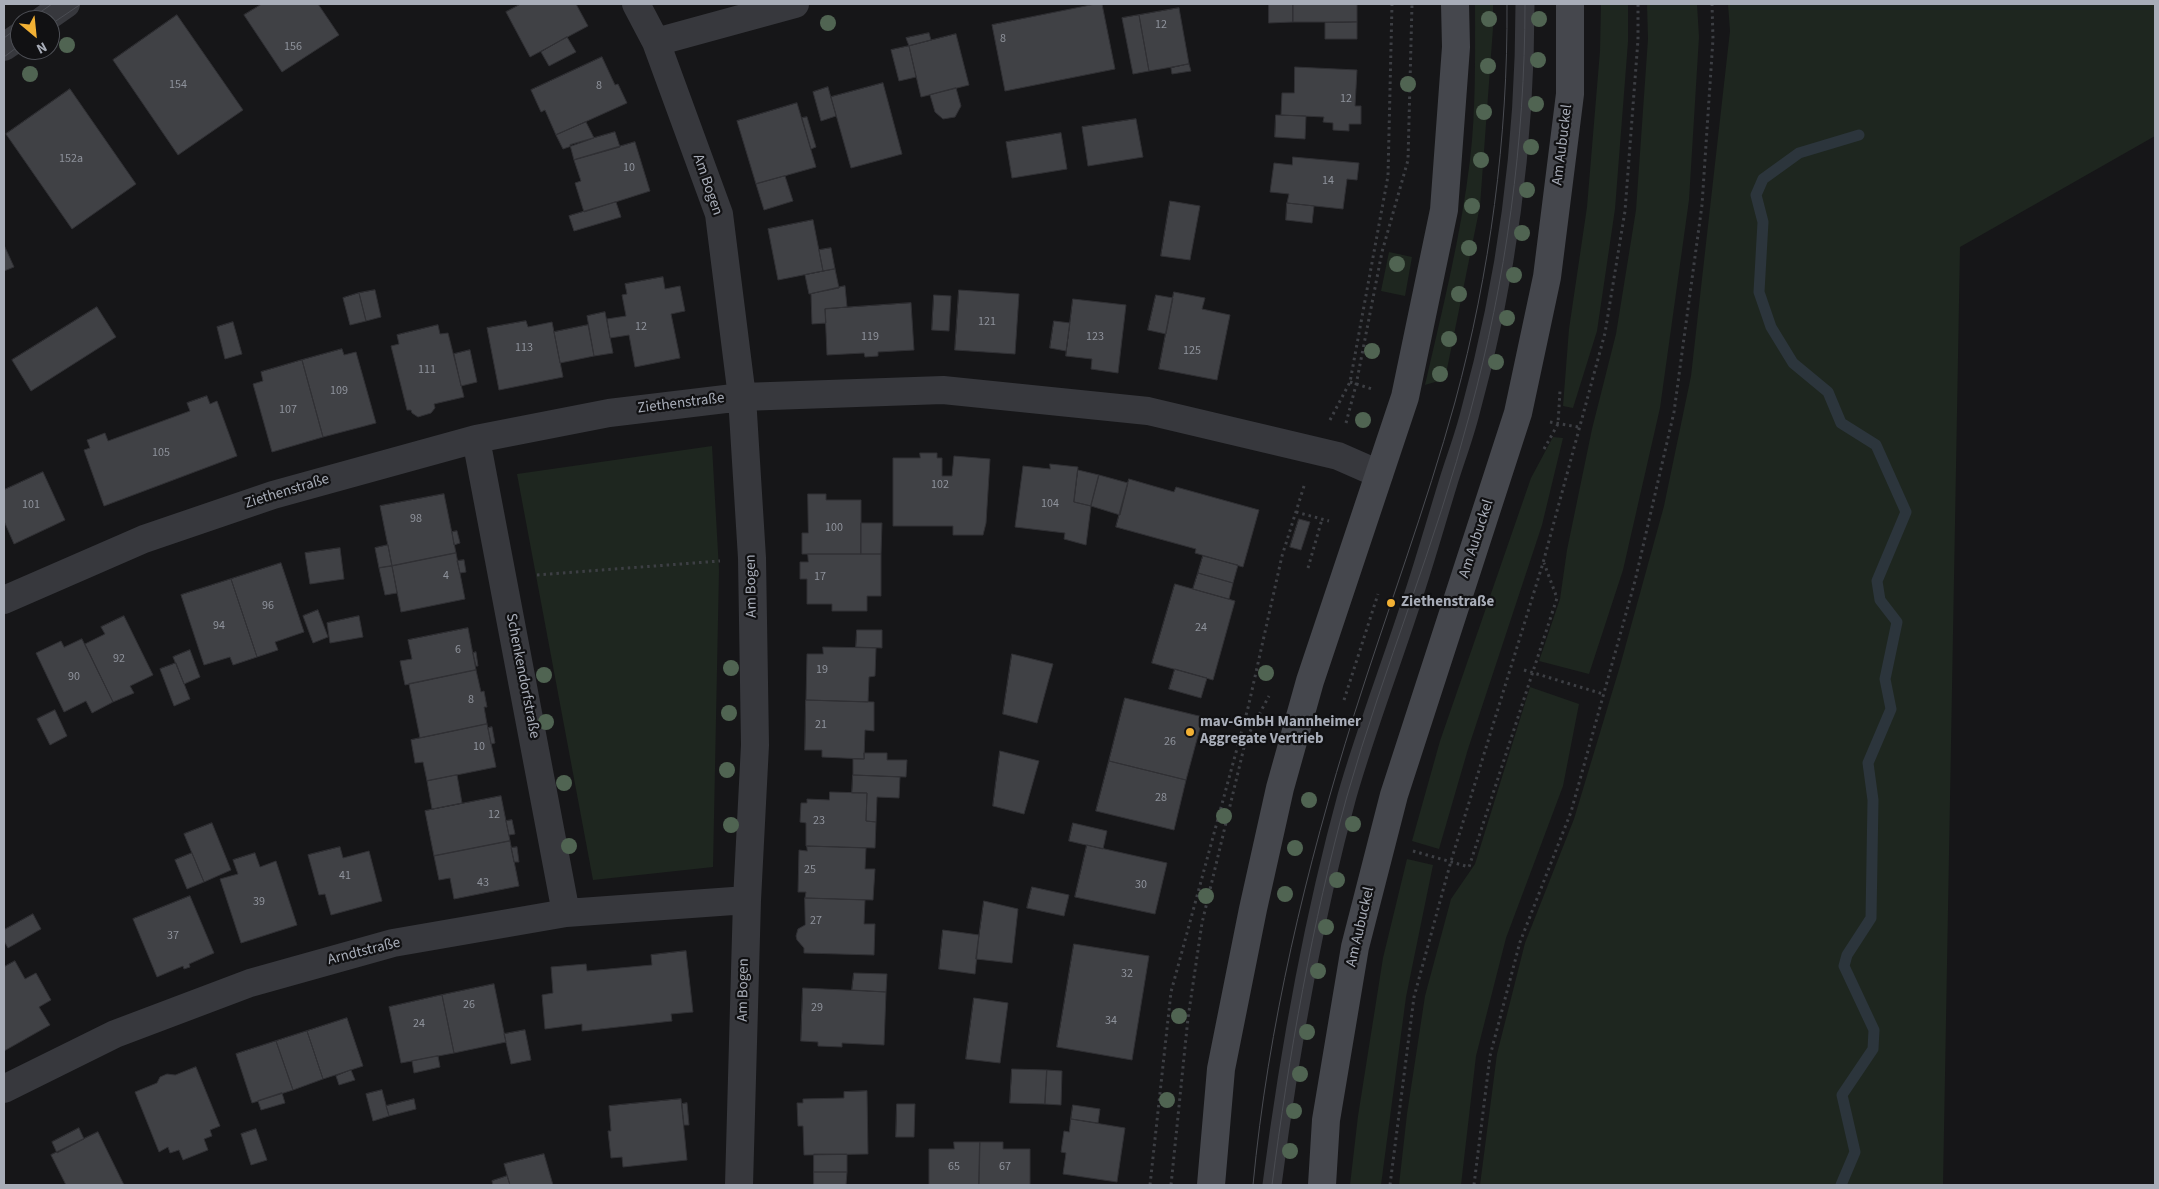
<!DOCTYPE html>
<html>
<head>
<meta charset="utf-8">
<style>
  body { margin:0 }
  #map { position:relative; width:2159px; height:1189px; overflow:hidden; background:#161618; font-family:"Source Sans 3",sans-serif }
  canvas { display:block }
  .frame { position:absolute; inset:0; border:5px solid #a8adb8; pointer-events:none }
  .north { position:absolute; left:10px; top:10px; width:50px; height:50px; box-sizing:border-box; background:#111113; border:1px solid #4d4f55; border-radius:50%; rotate:152deg; font-size:14px; font-weight:700; line-height:20px; text-align:center; color:#a8adb8 }
  .north::after { content:''; display:block; margin:auto; width:18px; height:22px; background:#f2b134; clip-path:polygon(50% 0,100% 100%,50% 72%,0 100%) }
</style>
</head>
<body>
<div id="map">
<canvas width="2159" height="1189"></canvas>
<div class="frame"></div>
<div class="north">N</div>
</div>
<script>
const c = document.querySelector('canvas').getContext('2d');
c.lineJoin = 'round';
function paint(path, color) { c.fillStyle = color; c.fill(path, 'evenodd'); }
function strokePath(path, color, width, dash) { c.strokeStyle = color; c.lineWidth = width; c.lineCap = dash ? 'butt' : 'round'; c.setLineDash(dash || []); c.stroke(path); }
function drawText(font, color, halo, rows, align = 'center') {
  c.font = font + ' "Source Sans 3",sans-serif'; c.lineWidth = 4.5; c.setLineDash([]); c.textBaseline = 'middle'; c.strokeStyle = halo; c.fillStyle = color; for (const [text, x, y, turn = 0] of rows) {
    c.save(); c.translate(x, y); c.rotate((+turn || 0) * Math.PI / 180); c.textAlign = isNaN(turn) ? turn : align; if (halo) c.strokeText(text, 0, 0); c.fillText(text, 0, 0); c.restore();
  }
}
paint(new Path2D(`
  M 1475,4 L 1493,4 L 1493,28 L 1480,206 L 1445,379 L 1425,385 C 1442,311 1461,236 1470,160 C 1476,109 1475,56 1475,4 Z
  M 1601,4 L 1628,4 L 1628,42 L 1615,209 L 1597,331 L 1573,408 L 1563,406 L 1569,329 L 1587,207 L 1600,51 Z
  M 1647,4 L 1697,4 L 1699,37 L 1689,200 L 1660,408 L 1623,570 L 1589,674 L 1539,661 L 1560,599 L 1567,550 L 1592,429 L 1616,334 L 1636,210 L 1648,39 Z
  M 1728,4 L 2155,4 L 2155,136 L 1960,247 L 1943,1185 L 1480,1185 L 1497,1054 L 1525,943 L 1574,819 L 1620,666 L 1664,506 L 1691,376 L 1730,31 Z
  M 1389,252 L 1412,257 L 1405,296 L 1381,291 Z
  M 1553,437 L 1563,438 L 1542,525 L 1468,749 L 1439,849 L 1412,841 L 1440,741 L 1531,478 Z
  M 712,446 L 719,570 L 713,867 L 593,880 L 517,474 Z
  M 1530,687 L 1579,704 L 1563,786 L 1506,938 L 1476,1056 L 1461,1185 L 1399,1185 L 1407,1114 L 1425,996 L 1451,899 L 1475,864 Z
  M 1407,859 L 1433,865 L 1406,997 L 1381,1185 L 1350,1185 L 1358,1116 L 1383,958 Z`), '#1e261f');
strokePath(new Path2D(`
  M 1841,1185 L 1855,1152 L 1842,1095 L 1873,1049 L 1874,1030 L 1844,966 L 1847,955 L 1871,918 L 1873,800 L 1868,763 L 1891,709 L 1885,679 L 1897,622 L 1880,600 L 1877,581 L 1906,512 L 1876,445 L 1841,423 L 1828,392 L 1793,363 L 1771,327 L 1759,292 L 1763,222 L 1756,195 L 1763,179 L 1799,153 L 1859,135`), '#2c353c', 11);
const building = new Path2D(`
  M 262,4 L 318,4 L 339,35 L 282,72 L 244,15 Z
  M 521,4 L 576,4 L 588,26 L 530,57 L 506,12 Z
  M 1096,4 L 1102,4 L 1115,69 L 1005,91 L 992,25 Z
  M 1269,4 L 1293,4 L 1293,22 L 1269,23 Z
  M 1293,4 L 1357,4 L 1357,22 L 1293,22 Z
  M 1179,8 L 1189,64 L 1149,71 L 1139,15 Z
  M 177,15 L 243,110 L 178,155 L 113,60 Z
  M 1139,15 L 1149,71 L 1133,74 L 1122,18 Z
  M 1357,22 L 1357,39 L 1325,39 L 1325,23 Z
  M 929,33 L 931,40 L 909,46 L 906,38 Z
  M 956,34 L 969,85 L 921,97 L 909,46 Z
  M 567,37 L 576,52 L 549,66 L 541,52 Z
  M 909,46 L 916,77 L 899,81 L 891,50 Z
  M 602,57 L 615,85 L 618,84 L 627,103 L 556,135 L 545,110 L 541,112 L 531,90 Z
  M 1189,64 L 1191,71 L 1172,74 L 1171,68 Z
  M 1295,67 L 1357,70 L 1355,106 L 1361,106 L 1361,124 L 1349,124 L 1349,131 L 1333,130 L 1333,123 L 1323,122 L 1324,117 L 1281,115 L 1282,93 L 1294,93 Z
  M 883,83 L 902,154 L 851,168 L 831,97 Z
  M 828,87 L 836,116 L 821,121 L 813,92 Z
  M 956,88 L 961,106 L 955,117 L 943,119 L 935,112 L 930,95 Z
  M 70,89 L 136,184 L 72,229 L 6,134 Z
  M 797,103 L 816,167 L 756,184 L 737,121 Z
  M 1276,115 L 1306,116 L 1305,139 L 1275,137 Z
  M 807,117 L 816,147 L 811,149 L 802,118 Z
  M 1136,119 L 1143,157 L 1088,166 L 1082,127 Z
  M 586,122 L 594,138 L 563,149 L 556,135 Z
  M 615,132 L 620,147 L 574,160 L 570,145 Z
  M 1061,133 L 1067,169 L 1012,178 L 1006,142 Z
  M 635,142 L 650,191 L 584,212 L 575,183 L 581,181 L 574,160 Z
  M 1293,157 L 1359,163 L 1357,180 L 1347,179 L 1343,209 L 1287,203 L 1289,194 L 1270,192 L 1274,163 L 1292,165 Z
  M 785,176 L 793,201 L 764,210 L 756,184 Z
  M 1170,201 L 1200,206 L 1190,260 L 1161,256 Z
  M 616,202 L 621,217 L 574,231 L 569,216 Z
  M 1287,203 L 1314,206 L 1312,223 L 1286,220 Z
  M 813,220 L 823,271 L 778,280 L 768,229 Z
  M 4,245 L 14,267 L 4,271 Z
  M 831,248 L 835,269 L 823,271 L 819,250 Z
  M 835,269 L 839,288 L 809,294 L 805,275 Z
  M 663,277 L 665,289 L 680,286 L 685,311 L 671,314 L 680,358 L 635,367 L 629,335 L 610,338 L 607,319 L 626,316 L 622,295 L 627,294 L 625,284 Z
  M 845,286 L 847,307 L 825,309 L 826,323 L 812,324 L 811,294 Z
  M 375,290 L 381,317 L 366,321 L 359,293 Z
  M 959,290 L 1019,294 L 1015,354 L 955,350 Z
  M 1174,292 L 1205,298 L 1202,309 L 1230,315 L 1217,380 L 1159,369 Z
  M 359,293 L 366,321 L 350,325 L 343,298 Z
  M 934,295 L 951,296 L 949,331 L 932,330 Z
  M 1156,295 L 1173,298 L 1166,334 L 1148,330 Z
  M 1073,299 L 1126,305 L 1118,373 L 1091,369 L 1092,359 L 1066,356 Z
  M 911,303 L 914,350 L 878,352 L 878,356 L 865,357 L 864,353 L 827,355 L 825,309 Z
  M 97,307 L 116,337 L 31,391 L 12,360 Z
  M 605,312 L 613,353 L 594,356 L 587,316 Z
  M 526,321 L 528,327 L 552,322 L 563,377 L 499,390 L 487,328 Z
  M 1054,321 L 1070,323 L 1066,351 L 1050,348 Z
  M 233,322 L 242,354 L 225,359 L 217,327 Z
  M 438,325 L 440,334 L 448,333 L 464,397 L 434,404 L 435,408 L 431,413 L 418,417 L 412,413 L 411,410 L 407,410 L 391,346 L 399,344 L 397,335 Z
  M 588,325 L 594,356 L 560,363 L 554,332 Z
  M 342,349 L 344,355 L 356,352 L 376,423 L 323,437 L 302,360 Z
  M 470,350 L 477,382 L 461,386 L 454,354 Z
  M 302,360 L 323,437 L 272,452 L 253,384 L 263,381 L 261,372 Z
  M 207,396 L 210,404 L 217,401 L 237,456 L 104,506 L 84,450 L 90,448 L 87,440 L 105,433 L 108,441 L 190,411 L 187,403 Z
  M 920,453 L 937,453 L 937,458 L 942,458 L 942,476 L 952,476 L 954,456 L 990,459 L 986,523 L 983,535 L 953,535 L 953,526 L 893,526 L 893,458 L 920,458 Z
  M 1050,464 L 1078,467 L 1074,502 L 1091,506 L 1086,545 L 1064,539 L 1065,533 L 1015,527 L 1023,466 L 1050,469 Z
  M 1078,470 L 1099,475 L 1091,506 L 1074,502 Z
  M 43,472 L 65,520 L 14,544 L 4,521 L 4,490 Z
  M 1099,475 L 1128,483 L 1120,515 L 1091,506 Z
  M 1129,479 L 1174,492 L 1176,487 L 1259,510 L 1243,567 L 1195,553 L 1196,549 L 1116,527 Z
  M 444,494 L 456,553 L 392,566 L 380,506 Z
  M 808,494 L 826,494 L 826,500 L 861,500 L 861,554 L 802,554 L 802,533 L 808,533 Z
  M 1299,519 L 1310,522 L 1301,550 L 1290,547 Z
  M 861,523 L 882,523 L 881,554 L 861,554 Z
  M 457,531 L 460,543 L 454,545 L 452,532 Z
  M 388,545 L 392,566 L 379,568 L 375,548 Z
  M 340,548 L 344,579 L 310,584 L 305,553 Z
  M 456,553 L 465,599 L 401,612 L 392,566 Z
  M 808,554 L 881,554 L 881,596 L 867,596 L 867,611 L 832,611 L 832,604 L 807,604 L 807,579 L 800,579 L 800,562 L 808,562 Z
  M 1203,556 L 1238,565 L 1233,583 L 1198,573 Z
  M 464,560 L 466,572 L 460,573 L 457,561 Z
  M 281,563 L 304,632 L 275,642 L 278,650 L 257,657 L 231,579 Z
  M 392,566 L 397,593 L 385,595 L 379,568 Z
  M 1198,573 L 1233,583 L 1229,599 L 1193,589 Z
  M 231,579 L 257,657 L 233,665 L 230,657 L 204,665 L 181,595 Z
  M 1175,584 L 1235,601 L 1213,680 L 1152,663 Z
  M 318,610 L 328,637 L 313,643 L 303,616 Z
  M 124,616 L 153,675 L 130,686 L 134,693 L 113,702 L 85,644 L 105,634 L 101,627 Z
  M 359,616 L 363,637 L 330,643 L 327,623 Z
  M 468,628 L 476,670 L 405,685 L 400,661 L 412,659 L 408,640 Z
  M 857,630 L 882,630 L 882,648 L 856,647 Z
  M 82,639 L 113,702 L 92,713 L 86,701 L 64,712 L 36,653 L 61,641 L 64,647 Z
  M 823,647 L 876,648 L 875,676 L 869,677 L 868,702 L 806,700 L 807,654 L 823,654 Z
  M 190,650 L 200,677 L 184,684 L 173,657 Z
  M 476,652 L 478,666 L 476,666 L 473,653 Z
  M 1012,654 L 1053,664 L 1037,723 L 1003,714 Z
  M 176,663 L 190,699 L 174,706 L 160,669 Z
  M 1175,669 L 1207,678 L 1201,698 L 1169,689 Z
  M 476,670 L 481,692 L 484,691 L 487,707 L 484,707 L 487,724 L 420,738 L 409,684 Z
  M 1125,698 L 1203,717 L 1186,780 L 1109,761 Z
  M 806,700 L 874,702 L 874,731 L 865,730 L 864,759 L 822,757 L 822,750 L 805,750 Z
  M 55,710 L 67,736 L 50,745 L 37,719 Z
  M 487,724 L 496,767 L 427,781 L 423,762 L 415,763 L 411,740 Z
  M 492,727 L 495,743 L 491,744 L 488,728 Z
  M 1000,751 L 1039,761 L 1024,814 L 993,806 Z
  M 864,753 L 887,753 L 887,760 L 907,760 L 906,777 L 853,775 L 853,759 L 864,759 Z
  M 1109,761 L 1186,780 L 1174,830 L 1096,811 Z
  M 457,775 L 462,803 L 432,809 L 427,781 Z
  M 853,775 L 900,777 L 899,798 L 877,797 L 876,822 L 866,821 L 867,793 L 852,793 Z
  M 830,792 L 867,793 L 866,821 L 876,822 L 875,848 L 806,846 L 806,823 L 800,822 L 801,803 L 807,803 L 807,799 L 829,800 Z
  M 501,796 L 510,841 L 434,856 L 425,811 Z
  M 512,820 L 515,834 L 509,835 L 506,821 Z
  M 212,823 L 231,870 L 204,882 L 184,834 Z
  M 1073,823 L 1107,831 L 1103,849 L 1069,841 Z
  M 510,841 L 519,886 L 454,899 L 450,878 L 439,880 L 434,856 Z
  M 1087,845 L 1167,863 L 1155,914 L 1075,897 Z
  M 807,846 L 866,848 L 865,869 L 875,869 L 873,900 L 805,898 L 806,892 L 798,892 L 799,850 L 807,851 Z
  M 340,847 L 343,858 L 369,851 L 382,901 L 331,915 L 325,894 L 319,895 L 308,855 Z
  M 517,847 L 519,862 L 514,862 L 511,848 Z
  M 192,853 L 204,882 L 187,889 L 175,860 Z
  M 255,853 L 260,867 L 276,861 L 297,925 L 241,943 L 220,879 L 238,874 L 233,860 Z
  M 1032,887 L 1069,895 L 1064,916 L 1027,908 Z
  M 190,896 L 214,953 L 189,964 L 190,967 L 184,969 L 183,966 L 157,977 L 133,919 Z
  M 805,898 L 865,900 L 864,924 L 875,924 L 874,955 L 804,953 L 804,948 L 797,940 L 796,936 L 798,929 L 805,925 Z
  M 984,901 L 1018,909 L 1012,963 L 976,959 Z
  M 33,914 L 41,929 L 8,948 L 4,941 L 4,930 Z
  M 943,930 L 979,935 L 975,974 L 939,969 Z
  M 1074,944 L 1149,956 L 1132,1060 L 1057,1047 Z
  M 686,951 L 693,1012 L 671,1014 L 672,1021 L 582,1031 L 582,1024 L 545,1029 L 542,995 L 553,993 L 551,967 L 586,964 L 587,971 L 652,965 L 651,955 Z
  M 15,961 L 25,979 L 36,973 L 51,1000 L 39,1007 L 50,1025 L 4,1051 L 4,967 Z
  M 854,973 L 887,974 L 886,992 L 852,990 Z
  M 494,984 L 506,1042 L 454,1053 L 442,995 Z
  M 803,988 L 886,992 L 884,1045 L 842,1043 L 842,1047 L 818,1046 L 818,1042 L 801,1041 Z
  M 442,995 L 454,1053 L 401,1063 L 389,1007 Z
  M 974,998 L 1008,1003 L 1000,1063 L 966,1059 Z
  M 347,1018 L 363,1066 L 323,1079 L 307,1031 Z
  M 525,1030 L 531,1060 L 511,1064 L 504,1034 Z
  M 307,1031 L 323,1079 L 293,1090 L 276,1041 Z
  M 276,1041 L 293,1090 L 252,1103 L 236,1054 Z
  M 438,1056 L 440,1067 L 414,1073 L 412,1061 Z
  M 196,1067 L 220,1126 L 210,1130 L 212,1136 L 204,1139 L 208,1150 L 183,1160 L 179,1150 L 170,1153 L 168,1147 L 159,1152 L 135,1092 L 157,1083 L 160,1077 L 167,1074 L 175,1075 Z
  M 1012,1069 L 1047,1070 L 1045,1104 L 1010,1103 Z
  M 351,1070 L 355,1080 L 339,1085 L 336,1076 Z
  M 1047,1070 L 1062,1071 L 1061,1105 L 1045,1104 Z
  M 382,1090 L 389,1116 L 373,1121 L 366,1094 Z
  M 867,1091 L 868,1154 L 804,1155 L 803,1126 L 798,1126 L 797,1103 L 803,1103 L 803,1099 L 844,1098 L 844,1092 Z
  M 282,1093 L 285,1103 L 261,1110 L 258,1101 Z
  M 414,1099 L 416,1109 L 389,1116 L 386,1106 Z
  M 681,1099 L 687,1160 L 623,1167 L 622,1157 L 611,1158 L 608,1131 L 611,1131 L 609,1106 Z
  M 687,1103 L 689,1125 L 684,1125 L 682,1104 Z
  M 897,1104 L 915,1104 L 914,1137 L 896,1137 Z
  M 1073,1105 L 1100,1109 L 1098,1123 L 1071,1119 Z
  M 1071,1119 L 1125,1128 L 1117,1182 L 1063,1174 L 1066,1153 L 1061,1152 L 1064,1131 L 1069,1132 Z
  M 79,1128 L 84,1139 L 57,1153 L 52,1142 Z
  M 256,1129 L 267,1160 L 251,1165 L 241,1134 Z
  M 98,1132 L 124,1185 L 66,1185 L 51,1155 Z
  M 954,1142 L 980,1142 L 979,1185 L 929,1185 L 929,1149 L 954,1149 Z
  M 980,1142 L 1003,1142 L 1003,1149 L 1030,1149 L 1030,1185 L 979,1185 Z
  M 544,1154 L 553,1185 L 510,1185 L 504,1164 Z
  M 814,1154 L 847,1154 L 847,1172 L 814,1172 Z
  M 814,1172 L 847,1172 L 846,1185 L 814,1185 Z
  M 507,1176 L 510,1185 L 493,1185 L 492,1181 Z`);
paint(building, '#404145');
strokePath(building, '#303034', 1);
strokePath(new Path2D(`
  M 1350,382 L 1372,389
  M 1330,420 L 1350,382 L 1388,176 L 1392,4
  M 1550,422 L 1578,427
  M 1346,423 L 1356,385 L 1382,252 L 1408,160 L 1412,4
  M 1544,449 L 1558,424 L 1560,391
  M 1296,512 L 1329,521
  M 1308,568 L 1322,519
  M 537,575 L 720,561
  M 1524,670 L 1603,694
  M 1344,700 L 1378,594
  M 1413,851 L 1469,867 L 1557,598 L 1544,563
  M 1150,1185 L 1171,992 L 1248,708 L 1282,556 L 1305,483
  M 1171,1185 L 1188,1018 L 1202,923 L 1246,739 L 1269,696
  M 1390,1185 L 1414,997 L 1451,861 L 1543,563 L 1605,333 L 1625,211 L 1638,40 L 1638,4
  M 1474,1185 L 1490,1056 L 1520,942 L 1571,812 L 1635,581 L 1674,412 L 1702,205 L 1713,39 L 1712,4`), '#3d3f44', 3, [2.5, 4]);
strokePath(new Path2D(`
  M 1272,1185 C 1289,1054 1312,924 1347,796 C 1366,730 1391,665 1412,600 C 1425,561 1436,522 1448,483 C 1455,460 1464,437 1470,413 C 1507,280 1525,142 1525,4`), '#37383d', 19);
strokePath(new Path2D(`
  M 636,4 L 656,42 L 719,214 L 742,397 L 752,558 L 755,745 L 747,900 L 739,1185
  M 656,42 L 795,4
  M 476,439 L 566,913
  M 4,600 L 144,539 L 273,495 L 476,439 L 609,413 L 742,397 L 943,390 L 1148,411 L 1338,456 L 1379,474
  M 4,1089 L 115,1034 L 250,983 L 393,943 L 566,913 L 747,900`), '#37383d', 28);
strokePath(new Path2D(`
  M 43,20 L 66,4
  M 4,47 L 20,36`), '#37383d', 28);
strokePath(new Path2D(`
  M 1211,1185 L 1221,1069 L 1253,909 L 1280,788 L 1310,681 L 1405,397 L 1444,210 L 1456,47 L 1455,4
  M 1322,1185 L 1326,1120 L 1355,947 L 1394,795 L 1518,413 L 1547,277 L 1570,94 L 1570,4`), '#45474d', 28);
strokePath(new Path2D(`
  M 29,20 L 52,4
  M 50,25 L 81,4
  M 4,38 L 20,26
  M 4,57 L 20,45
  M 1253,1185 C 1268,1026 1306,868 1354,715 C 1387,611 1426,507 1455,402 C 1490,273 1508,137 1507,4
  M 1272,1185 C 1289,1054 1312,924 1347,796 C 1384,667 1436,543 1470,413 C 1506,280 1525,142 1525,4`), '#4a4c52', 1);
c.fillStyle = '#506452';
for (const [x, y] of [
  [1489,19],
  [1539,19],
  [828,23],
  [67,45],
  [1538,60],
  [1488,66],
  [30,74],
  [1408,84],
  [1536,104],
  [1484,112],
  [1531,147],
  [1481,160],
  [1527,190],
  [1472,206],
  [1522,233],
  [1469,248],
  [1397,264],
  [1514,275],
  [1459,294],
  [1507,318],
  [1449,339],
  [1372,351],
  [1496,362],
  [1440,374],
  [1363,420],
  [731,668],
  [1266,673],
  [544,675],
  [729,713],
  [546,722],
  [727,770],
  [564,783],
  [1309,800],
  [1224,816],
  [1353,824],
  [731,825],
  [569,846],
  [1295,848],
  [1337,880],
  [1285,894],
  [1206,896],
  [1326,927],
  [1318,971],
  [1179,1016],
  [1307,1032],
  [1300,1074],
  [1167,1100],
  [1294,1111],
  [1290,1151]
]) { c.beginPath(); c.arc(x, y, 8, 0, 2 * Math.PI); c.fill(); }
for (const [x, y, r, color] of [
  [1391,603,5,"#f2b134"],
  [1190,732,5,"#f2b134"]
]) { const dot = new Path2D(); dot.arc(x, y, r, 0, 2 * Math.PI); c.fillStyle = color; c.fill(dot); strokePath(dot, '#111113', 2); }
drawText('12px', '#8e929b', null, [
  ["12",1161,25],
  ["8",1003,39],
  ["156",293,47],
  ["154",178,85],
  ["8",599,86],
  ["12",1346,99],
  ["152a",71,159],
  ["10",629,168],
  ["14",1328,181],
  ["121",987,322],
  ["12",641,327],
  ["119",870,337],
  ["123",1095,337],
  ["113",524,348],
  ["125",1192,351],
  ["111",427,370],
  ["109",339,391],
  ["107",288,410],
  ["105",161,453],
  ["102",940,485],
  ["104",1050,504],
  ["101",31,505],
  ["98",416,519],
  ["100",834,528],
  ["4",446,576],
  ["17",820,577],
  ["96",268,606],
  ["94",219,626],
  ["24",1201,628],
  ["6",458,650],
  ["92",119,659],
  ["19",822,670],
  ["90",74,677],
  ["8",471,700],
  ["21",821,725],
  ["26",1170,742],
  ["10",479,747],
  ["28",1161,798],
  ["12",494,815],
  ["23",819,821],
  ["25",810,870],
  ["41",345,876],
  ["43",483,883],
  ["30",1141,885],
  ["39",259,902],
  ["27",816,921],
  ["37",173,936],
  ["32",1127,974],
  ["26",469,1005],
  ["29",817,1008],
  ["34",1111,1021],
  ["24",419,1024],
  ["65",954,1167],
  ["67",1005,1167]
]);
drawText('15px', '#a8adb8', '#111113', [
  ["Am Aubuckel",1563,145,-83],
  ["Am Bogen",707,185,71],
  ["Ziethenstraße",681,404,-7],
  ["Ziethenstraße",287,492,-17],
  ["Am Aubuckel",1477,539,-72],
  ["Am Bogen",752,586,-91],
  ["Schenkendorfstraße",522,676,79],
  ["Am Aubuckel",1361,927,-77],
  ["Arndtstraße",364,952,-14],
  ["Am Bogen",744,990,-89]
]);
drawText('bold 15px', '#a8adb8', '#111113', [
  ["Ziethenstraße",1401,603],
  ["mav-GmbH Mannheimer",1200,723],
  ["Aggregate Vertrieb",1200,740]
], 'left');
</script>
</body>
</html>
